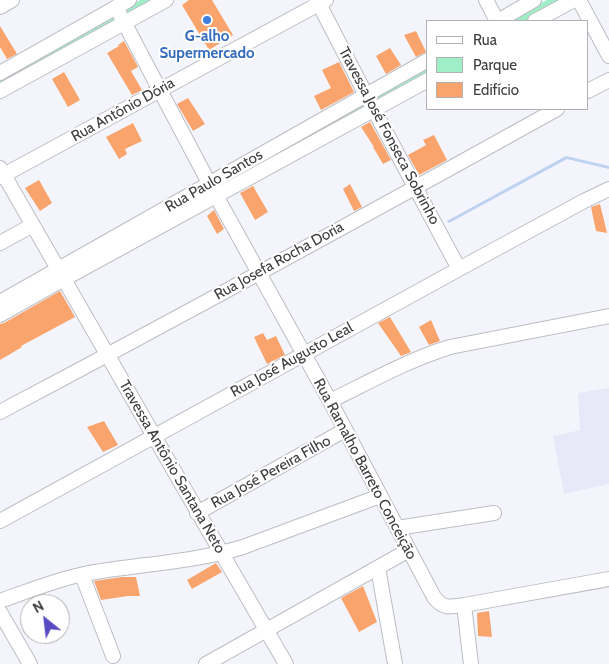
<!DOCTYPE html>
<html>
<head>
<meta charset="utf-8">
<style>
  body { margin:0 }
  #map { position:relative; width:609px; height:664px; overflow:hidden; background:#f4f5fc; font-family:Cabin,sans-serif }
  canvas { display:block }
  .legend { position:absolute; left:426px; top:20px; width:162px; height:90px; box-sizing:border-box; background:#fff; border:1px solid #b1b1b2; margin:0; padding:6px 9px; list-style:none; font-size:15px; color:#3c3d3f }
  .legend li { display:flex; align-items:center; gap:10px; height:25px }
  .legend b { width:25px; border:1px solid #b1b1b2 }
  .north { position:absolute; left:20px; top:594px; width:50px; height:50px; box-sizing:border-box; background:#fff; border:1px solid #b1b1b2; border-radius:50%; rotate:331deg; font-size:14px; font-weight:700; line-height:20px; text-align:center; color:#3c3d3f }
  .north::after { content:''; display:block; margin:auto; width:18px; height:22px; background:#584ac2; clip-path:polygon(50% 0,100% 100%,50% 72%,0 100%) }
</style>
</head>
<body>
<div id="map">
<canvas width="609" height="664"></canvas>
<ul class="legend">
<li><b style="height:6px;background:#fff"></b>Rua</li>
<li><b style="height:14px;background:#a0eec5"></b>Parque</li>
<li><b style="height:14px;background:#f9a46d"></b>Edifício</li>
</ul>
<div class="north">N</div>
</div>
<script>
const c = document.querySelector('canvas').getContext('2d');
c.lineJoin = 'round';
function paint(path, color) { c.fillStyle = color; c.fill(path, 'evenodd'); }
function strokePath(path, color, width, dash) { c.strokeStyle = color; c.lineWidth = width; c.lineCap = dash ? 'butt' : 'round'; c.setLineDash(dash || []); c.stroke(path); }
function drawText(font, color, halo, rows, align = 'center') {
  c.font = font + ' Cabin,sans-serif'; c.lineWidth = 4; c.setLineDash([]); c.textBaseline = 'middle'; c.strokeStyle = halo; c.fillStyle = color; for (const [text, x, y, turn = 0] of rows) {
    c.save(); c.translate(x, y); c.rotate((+turn || 0) * Math.PI / 180); c.textAlign = isNaN(turn) ? turn : align; if (halo) c.strokeText(text, 0, 0); c.fillText(text, 0, 0); c.restore();
  }
}
paint(new Path2D(`
  M 609,388 L 609,484 L 564,494 L 553,436 L 580,430 L 578,393 Z`), '#e7e9f8');
paint(new Path2D(`
  M 140,0 L 160,0 L 126,19 L 122,10 Z
  M 547,0 L 569,0 L 529,21 L 508,21 Z
  M 114,15 L 117,20 L 0,87 L 0,76 Z
  M 428,66 L 428,77 L 380,103 L 375,96 Z
  M 371,98 L 375,106 L 219,189 L 216,183 Z`), '#a0eec5');
paint(new Path2D(`
  M 566,156 L 609,166 L 609,169 L 567,159 L 449,223 L 447,221 Z`), '#bdd1f1');
paint(new Path2D(`
  M 189,0 L 212,0 L 233,35 L 209,50 L 182,5 Z
  M 0,26 L 17,54 L 7,59 L 0,47 Z
  M 416,31 L 426,52 L 416,57 L 404,35 Z
  M 124,41 L 138,67 L 131,71 L 142,90 L 132,95 L 107,53 L 119,46 L 118,45 Z
  M 390,48 L 401,65 L 386,74 L 376,56 Z
  M 339,62 L 354,92 L 321,110 L 314,96 L 331,88 L 322,70 Z
  M 64,72 L 80,100 L 68,107 L 52,79 Z
  M 188,98 L 205,124 L 193,131 L 177,104 Z
  M 370,122 L 391,160 L 383,164 L 373,147 L 374,147 L 361,127 Z
  M 133,123 L 142,141 L 125,149 L 127,154 L 119,159 L 106,137 Z
  M 434,135 L 447,160 L 419,175 L 408,155 L 426,145 L 423,140 Z
  M 39,180 L 52,203 L 40,211 L 25,188 Z
  M 350,184 L 362,207 L 354,211 L 343,189 Z
  M 253,186 L 268,212 L 255,220 L 240,193 Z
  M 600,204 L 607,233 L 596,231 L 591,207 Z
  M 214,210 L 224,229 L 217,234 L 207,216 Z
  M 60,291 L 75,317 L 21,346 L 22,347 L 0,360 L 0,324 L 4,323 Z
  M 390,317 L 411,352 L 401,356 L 378,323 Z
  M 431,320 L 440,341 L 429,345 L 419,327 Z
  M 263,333 L 267,340 L 276,336 L 285,355 L 267,364 L 254,337 Z
  M 104,421 L 118,445 L 103,452 L 87,427 Z
  M 216,563 L 222,572 L 192,589 L 187,580 Z
  M 122,577 L 136,577 L 140,596 L 128,596 L 101,600 L 94,581 Z
  M 363,586 L 377,622 L 359,632 L 341,598 Z
  M 489,611 L 492,637 L 478,636 L 477,613 Z`), '#f9a46d');
const minor = new Path2D(`
  M 317,0 L 366,95 L 459,269
  M 486,0 L 497,21
  M 579,0 L 609,56
  M 0,7 L 12,0
  M 116,7 L 209,183 L 330,401 L 434,597 C 443,609 450,607 464,605 L 609,579
  M 498,21 L 534,0
  M 535,21 L 574,0
  M 0,73 L 129,0
  M 0,91 L 166,0
  M 588,91 L 609,80
  M 0,168 C 95,334 190,499 286,664
  M 0,177 L 326,0
  M 0,243 L 33,225
  M 0,302 L 428,60
  M 0,315 L 64,279 L 428,80
  M 330,401 C 369,382 408,360 450,347 L 609,316
  M 0,412 C 187,313 372,212 557,109
  M 197,513 L 345,430
  M 0,521 L 459,269 L 584,201 L 609,189
  M 397,528 L 494,513
  M 378,568 L 395,664
  M 82,575 L 113,656
  M 0,601 C 28,591 55,580 84,574 C 137,564 191,563 243,547 L 380,496
  M 464,605 L 471,664
  M 0,612 L 30,664
  M 206,664 L 409,550`);
strokePath(minor, '#bdbec4', 16);
strokePath(minor, '#fff', 14);
for (const [x, y, r, color] of [
  [207,20,5,"#3f7fe0"]
]) { const dot = new Path2D(); dot.arc(x, y, r, 0, 2 * Math.PI); c.fillStyle = color; c.fill(dot); strokePath(dot, '#fff', 2); }
drawText('bold 15px', '#366cbe', '#fff', [
  ["G-alho",207,37],
  ["Supermercado",207,54]
]);
drawText('15px', '#3c3d3f', '#fff', [
  ["Rua Antônio Dória",123,110,-29],
  ["Travessa José Fonseca Sobrinho",389,136,62],
  ["Rua Paulo Santos",214,181,-30],
  ["Rua Josefa Rocha Doria",279,261,-29],
  ["Rua José Augusto Leal",292,360,-29],
  ["Travessa Antônio Santana Neto",172,467,60],
  ["Rua Ramalho Barreto Conceição",365,469,62],
  ["Rua José Pereira Filho",271,472,-29]
]);
</script>
</body>
</html>
